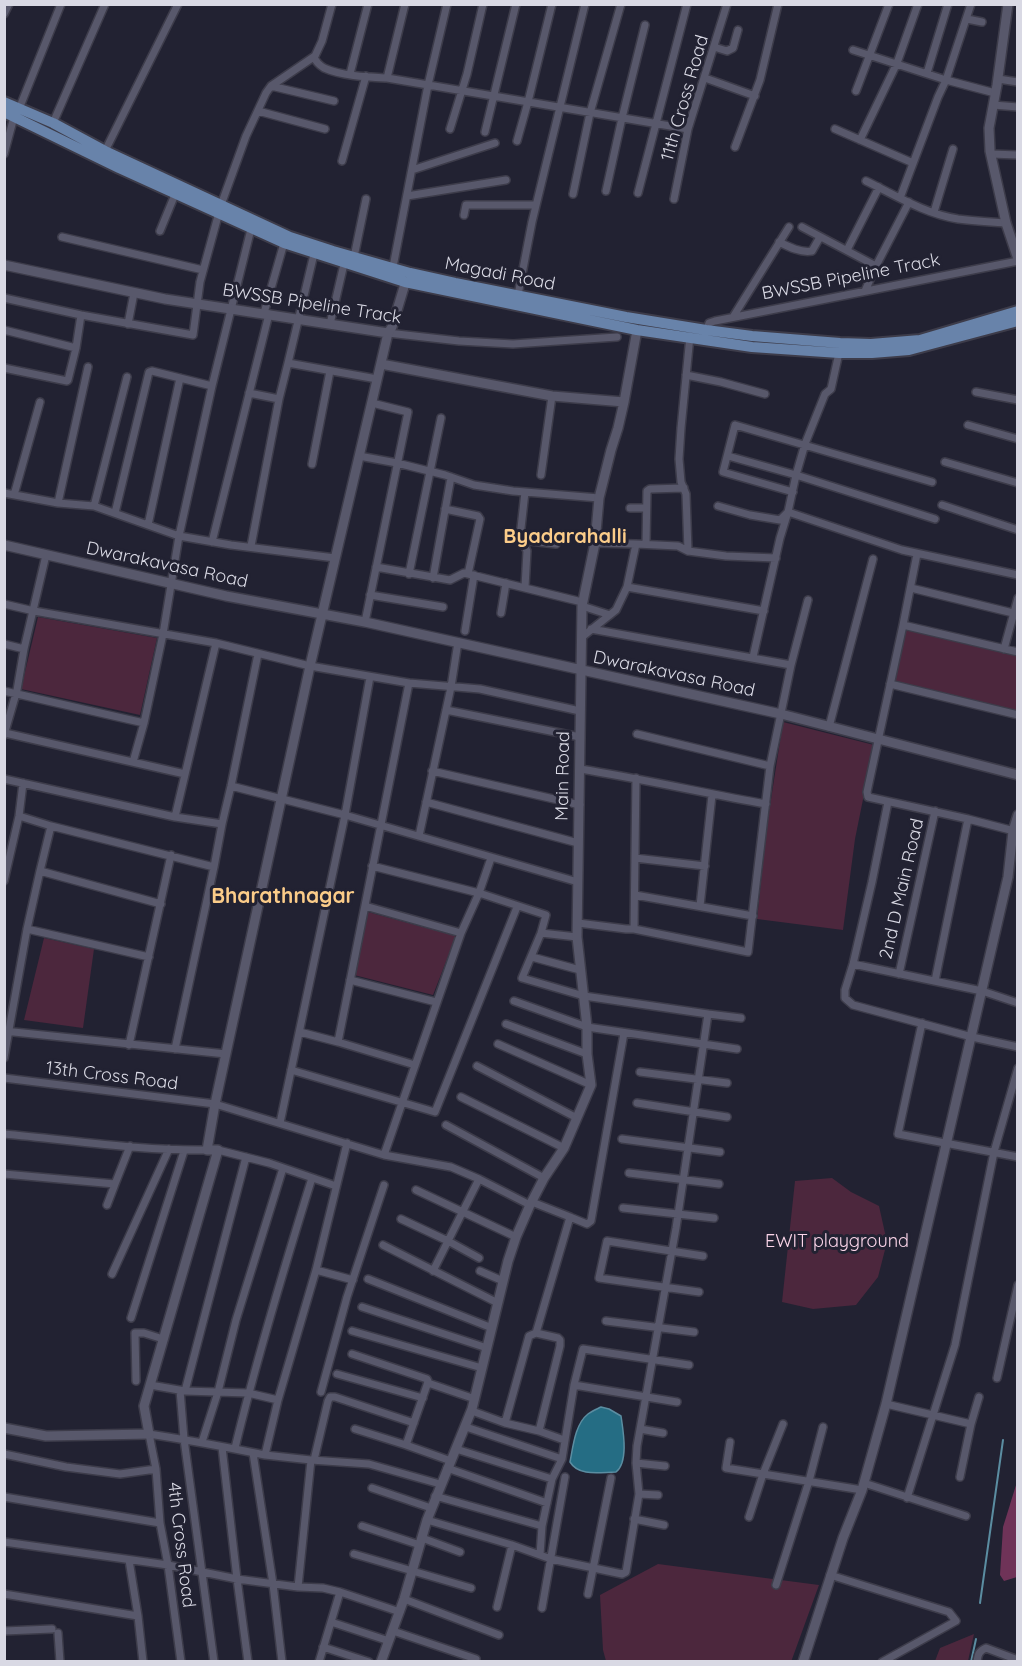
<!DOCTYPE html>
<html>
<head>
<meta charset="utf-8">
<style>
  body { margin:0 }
  #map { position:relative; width:1022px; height:1666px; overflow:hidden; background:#222232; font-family:Quicksand,sans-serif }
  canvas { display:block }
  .frame { position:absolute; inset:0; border:6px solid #d9d9e4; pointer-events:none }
</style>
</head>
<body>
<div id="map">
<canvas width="1022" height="1666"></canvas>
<div class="frame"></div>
</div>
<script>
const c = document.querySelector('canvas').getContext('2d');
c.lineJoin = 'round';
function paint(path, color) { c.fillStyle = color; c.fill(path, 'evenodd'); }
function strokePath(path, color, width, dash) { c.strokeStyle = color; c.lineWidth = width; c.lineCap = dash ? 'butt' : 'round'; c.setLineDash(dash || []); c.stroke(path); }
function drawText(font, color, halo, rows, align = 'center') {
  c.font = font + ' Quicksand,sans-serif'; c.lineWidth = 6; c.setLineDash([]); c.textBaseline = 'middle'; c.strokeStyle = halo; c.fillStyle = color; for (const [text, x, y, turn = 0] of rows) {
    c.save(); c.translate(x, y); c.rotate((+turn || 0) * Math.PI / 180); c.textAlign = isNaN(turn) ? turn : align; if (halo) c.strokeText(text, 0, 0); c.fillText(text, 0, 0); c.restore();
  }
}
paint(new Path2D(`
  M 38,617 L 157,638 L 140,715 L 21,689 Z
  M 906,623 L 1017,652 L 1017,712 L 891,680 Z
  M 783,722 L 874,745 L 855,839 L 843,930 L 757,919 L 767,825 Z
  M 368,912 L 456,936 L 433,995 L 354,975 Z
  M 44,938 L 94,949 L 83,1028 L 24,1020 Z
  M 832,1178 L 851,1192 L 879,1206 L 887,1242 L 878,1277 L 856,1305 L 813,1309 L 782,1302 L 795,1181 Z
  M 658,1564 L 819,1585 L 791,1662 L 606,1661 L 603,1650 L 600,1595 Z
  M 974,1634 L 968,1661 L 935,1661 L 940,1648 Z`), '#4c273d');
paint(new Path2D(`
  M 1017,1482 L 1017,1577 L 1004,1581 L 1000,1575 L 1003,1527 Z`), '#6f3358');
const water = new Path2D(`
  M 601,1407 L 609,1409 L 621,1416 C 623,1430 629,1462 616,1472 C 601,1472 579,1477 570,1462 C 573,1447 575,1424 588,1414 C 592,1411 597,1409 601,1407 Z`);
paint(water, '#256d84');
strokePath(water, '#5b8da1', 1.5);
strokePath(new Path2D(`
  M 980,1603 L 1003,1440
  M 971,1662 L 976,1639`), '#5b8da1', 2);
const street = new Path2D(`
  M 4,14 L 9,4
  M 967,19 L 982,22
  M 714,47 L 727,51 L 733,48 L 738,30
  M 853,50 L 946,80 L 995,93
  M 314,57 C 316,62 319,65 324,68 C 342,76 367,77 387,78 L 688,129
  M 927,73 L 948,4
  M 350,74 L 368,4
  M 387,78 L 405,4
  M 705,78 L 755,96
  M 998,79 L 1018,82
  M 271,86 L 334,101
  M 856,91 L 889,4
  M 993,105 L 1018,107
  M 19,109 L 61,4
  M 258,111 L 325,129
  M 53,123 L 105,4
  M 450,129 L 467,74 L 483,4
  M 835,129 L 913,163
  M 485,132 L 516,4
  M 860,140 L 897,63 L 918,4
  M 517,141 L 528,102 L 552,4
  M 735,147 L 760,80 L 778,4
  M 104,153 L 178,4
  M 4,154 L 14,117
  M 991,154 L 1018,155
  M 342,161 L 366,76
  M 412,170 L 495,143
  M 866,181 C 895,195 925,214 958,219 C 974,221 990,222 1006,223
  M 606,191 L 622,118 L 645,25
  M 638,193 L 687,4
  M 573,194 L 590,113 L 621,4
  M 407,196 L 506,180
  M 900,198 L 938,97 L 946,80 L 971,4
  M 674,199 L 688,129 L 727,4
  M 934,212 L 953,149
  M 464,215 L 466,205 L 536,205
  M 802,227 L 876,266 L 865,291
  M 160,231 L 176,192
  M 62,237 L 203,270
  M 779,242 C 789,247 801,253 812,251 L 820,237
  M 847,250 L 879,187
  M 354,257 L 366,199
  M 876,266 L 909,202
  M 393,267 L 428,85 L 447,4
  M 518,295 L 532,222 L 585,4
  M 4,298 L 81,315 L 193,335 L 200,282 L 221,205 L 246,136 L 266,93 L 271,86 L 315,56 L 322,41 L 332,4
  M 264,313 L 284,243
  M 733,317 L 789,227
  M 128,324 L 134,293
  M 330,324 L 344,264
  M 4,330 L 76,348
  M 706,332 L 709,323 L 715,321 L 1018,261
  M 388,333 L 459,341 L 513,344 L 617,337
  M 288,363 L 314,254
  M 4,368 L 67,381 L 68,380 L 76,348 L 81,315
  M 686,375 L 721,382 L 765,394
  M 976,392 L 1018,400
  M 249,393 L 279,399
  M 968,425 L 1018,439
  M 359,456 L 397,463 L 445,475 L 474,485 L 513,491 L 599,498
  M 728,456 L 796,475 L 935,519
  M 945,462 L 1018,483
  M 312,464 L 330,371
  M 541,475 L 552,396
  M 525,492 L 520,537 L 527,551 L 525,587
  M 793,492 L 723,472 L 735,425 L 932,482
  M 4,493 L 58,503 L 94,506 L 179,536 L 231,545 L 335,558
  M 14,495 L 40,402
  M 58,503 L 88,367
  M 942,505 L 1018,530
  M 94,506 L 127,377
  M 718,506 L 750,515 L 780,520 L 788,512 L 796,475 L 805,444 L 825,394 L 831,389 L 839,353
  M 630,508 L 646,508
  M 445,509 L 478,516 L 480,519 L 468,574
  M 115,513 L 149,372 L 152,371 L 212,386
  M 148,525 L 180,378
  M 521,540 L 556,544
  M 212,542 L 269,314
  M 595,543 L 636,544
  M 646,544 L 647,491 L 650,489 L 684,488
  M 251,546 L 279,399 L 288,363 L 377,379
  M 688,551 L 726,556 L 776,558
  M 376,567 L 450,580 L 464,573 L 582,602
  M 409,574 L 441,418
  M 433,578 L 451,477
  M 627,587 L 764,611
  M 911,588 L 1013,613
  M 370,595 L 443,607
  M 4,604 L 34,611 L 216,643 L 310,666 L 409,683 L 480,689 L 580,711
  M 582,606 L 610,615
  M 501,613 L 506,583
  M 365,622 L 408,412 L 372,403
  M 903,625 L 917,554
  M 591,629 L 791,665
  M 465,631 L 474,575
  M 582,637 L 616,610 L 627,587 L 636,544 L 678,546 L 688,551 L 686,494 L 681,482 L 679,459 L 681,428 L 690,336
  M 4,644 L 24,649
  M 1004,649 L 1018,598
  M 1018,652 L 903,625 L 867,792 L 868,797 L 968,819 L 1018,832
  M 753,657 L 780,538 L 788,512 L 902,550 L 1018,575
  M 409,683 L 338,1042 L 415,1065
  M 890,684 L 1018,715
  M 4,691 L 144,723
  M 446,710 L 580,737
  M 829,727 L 873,559
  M 5,733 L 185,774
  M 637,734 L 770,766
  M 4,735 L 17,690 L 24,649 L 46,555
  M 133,762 L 144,723 L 163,634 L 179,536 L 212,386 L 251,229
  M 580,769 C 643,779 704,793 766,804
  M 432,771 L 580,805
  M 4,779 L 175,817 L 222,824
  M 231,786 L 345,815 L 578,882
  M 426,802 L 578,843
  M 888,802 L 872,882 L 853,964 L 845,990 L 845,998 L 853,1005 L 972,1037 L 1018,1047
  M 19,816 L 51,826
  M 175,817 L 216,643
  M 419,836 L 451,687 L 458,642
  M 635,858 L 705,866
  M 372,866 L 479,893 L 546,915 L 541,933 L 522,978 L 584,996 L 708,1014 L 676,1228 L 637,1446 L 636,1463 L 639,1494 L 626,1572 L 622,1574 L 551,1559 L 512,1545 L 427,1520
  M 40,871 L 51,826 L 214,867
  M 4,881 L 19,816 L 23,783
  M 635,895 L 753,916
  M 365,906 L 461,933
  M 700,906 L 712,795
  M 578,923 L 626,929 L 634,929 L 748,952 L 770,766 L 791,665 L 808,600
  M 27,929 L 149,957
  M 634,929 L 636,778
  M 541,933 L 577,937
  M 532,957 L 580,970
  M 853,964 L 982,991 L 1018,1003
  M 899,974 L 935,811
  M 350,980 L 436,1002
  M 935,981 L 968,819
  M 514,1001 L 587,1027 L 737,1049
  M 708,1014 L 741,1018
  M 922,1023 L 898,1134 L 1018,1157
  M 506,1024 L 587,1054
  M 4,1031 L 226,1054
  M 300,1032 L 338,1042
  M 498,1044 L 591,1085
  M 129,1045 L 171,855
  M 175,1049 L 214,867 L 222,824 L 231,786 L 258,654
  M 4,1058 L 27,929 L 40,871 L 161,904
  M 477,1066 L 577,1118
  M 291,1070 L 435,1112 L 517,907
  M 640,1072 L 727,1083
  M 4,1078 L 215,1104 L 384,1155 L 451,1167 L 479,1179 L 530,1205
  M 461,1097 L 564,1148
  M 637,1103 L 727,1117
  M 280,1123 L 345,815 L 370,677
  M 446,1125 L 544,1178
  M 4,1134 C 71,1140 140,1151 207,1150
  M 622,1139 L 720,1152
  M 218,1150 L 269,1163 L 336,1186
  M 384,1155 L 461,933 L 479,893 L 491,858
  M 629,1173 L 719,1184
  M 4,1174 L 115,1184 L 130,1146
  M 416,1190 L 516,1237
  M 532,1202 L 570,1217 L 536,1333 L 558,1338 L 560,1340 L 560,1346 L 539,1431 L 505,1423 L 529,1336 L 536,1333
  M 107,1205 L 115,1184
  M 623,1208 L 714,1218
  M 570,1217 L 587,1224 L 591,1221 L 624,1033
  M 401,1219 L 448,1241 L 479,1258
  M 383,1245 L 498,1303
  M 316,1270 L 353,1280
  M 433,1271 L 479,1179
  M 480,1271 L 503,1281
  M 112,1274 L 169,1149
  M 368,1279 L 492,1328
  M 699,1292 L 599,1278 L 607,1241 L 703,1256
  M 362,1307 L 487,1348
  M 131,1318 L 184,1151
  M 606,1321 L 694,1332
  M 352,1331 L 482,1368
  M 352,1354 L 427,1379 L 428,1381 L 427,1385 L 406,1445 L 451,1461
  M 337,1374 L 423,1398
  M 997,1378 L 1018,1285
  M 136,1381 L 135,1333 L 144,1333 L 163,1339
  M 428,1383 L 475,1399
  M 150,1385 L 185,1391 L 248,1393 L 278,1400
  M 574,1385 L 677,1402
  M 180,1390 L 184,1439 L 214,1662
  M 185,1391 L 246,1157
  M 321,1392 L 347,1297 L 384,1185
  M 886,1404 L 971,1424
  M 472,1411 L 505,1423
  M 466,1427 L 562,1459
  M 355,1429 L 406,1445
  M 640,1429 L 663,1433
  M 539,1431 L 564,1440
  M 202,1442 L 218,1392 L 236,1320 L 283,1168
  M 730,1442 L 726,1468 L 862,1490
  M 222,1447 L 237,1579 L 248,1662
  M 235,1448 C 257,1357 284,1268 312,1178
  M 456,1449 L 552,1479
  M 253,1453 L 273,1584 L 282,1662
  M 4,1454 L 66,1467 L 120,1474 L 156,1469
  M 265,1455 L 311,1460 L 298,1587
  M 311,1460 L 369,1464 L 440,1484
  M 314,1460 L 328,1401 L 330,1397 L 335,1397 L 414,1423
  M 636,1463 L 665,1466
  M 447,1468 L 547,1503
  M 960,1477 L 971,1424 L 979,1397
  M 864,1483 L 966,1516
  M 372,1488 L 431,1508
  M 639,1494 L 658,1495
  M 435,1496 L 542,1526
  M 4,1497 L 160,1523
  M 907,1498 L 955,1345 L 994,1152 L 1018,1068
  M 749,1517 L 763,1474 L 783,1424
  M 634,1519 L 664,1525
  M 362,1526 L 420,1545
  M 422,1538 L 460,1552
  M 4,1542 L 168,1565 L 237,1579 L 298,1587 L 323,1588 L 340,1592 L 400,1612
  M 354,1554 L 471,1588
  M 540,1555 L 542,1526 L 552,1479 L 562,1459 L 574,1385 L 583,1349 L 689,1365
  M 830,1575 L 949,1612 L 956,1621 L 882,1662
  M 776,1585 L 809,1481 L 823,1427
  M 4,1594 L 138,1616 L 129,1560
  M 588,1594 L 611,1478
  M 404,1599 L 499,1635
  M 497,1607 L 512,1545
  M 542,1608 L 565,1477
  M 138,1616 L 143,1662
  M 331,1622 L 389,1641
  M 4,1631 L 52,1629
  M 393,1631 L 476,1659
  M 58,1633 L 60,1662
  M 323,1647 L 369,1662
  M 181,1662 L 168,1565 L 160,1523 L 156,1469 L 149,1434 C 188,1440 226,1447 265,1455 L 278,1400 L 316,1270 L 347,1143
  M 319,1662 L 340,1592
  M 977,1662 C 978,1654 979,1651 986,1648 L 1018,1660`);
const secondary = new Path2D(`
  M 1008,4 L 997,85 L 989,128 L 990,151 L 1006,223 L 1018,259
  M 4,265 L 165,299 L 388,333
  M 381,364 L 552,396 L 624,402 L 637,330
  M 4,545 L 226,596 L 365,622 L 781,714 L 1018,775
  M 4,1428 L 46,1436 L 149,1434 L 144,1406 L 218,1150 L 207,1150 L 215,1104 L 310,666 L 388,333 L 392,327 L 407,277
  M 381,1662 L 404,1599 L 427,1520 L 472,1409 L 508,1261 L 516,1237 L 530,1205 L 544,1178 L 564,1148 L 591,1085 L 587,1054 L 587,1027 L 577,937 L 582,606 L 595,543 L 599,498 L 611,450 L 618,428 L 624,402
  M 803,1662 L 843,1538 L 862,1490 L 886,1404 L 1008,877 L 1013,831 L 1018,815`);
const primary = new Path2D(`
  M 4,102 L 53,123 L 105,151 L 290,237 L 333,251 L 410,273 L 455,283 L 626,317 L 706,330 L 752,336 L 840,343 L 871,344 L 920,340 L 1018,311
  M 4,112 L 119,168 L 284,243 L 405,282 L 637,330 L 752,347 L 839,353 L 872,353 L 909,350 L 1018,321`);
strokePath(street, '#3d3c4a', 10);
strokePath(secondary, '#3d3c4a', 12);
strokePath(primary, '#3d3c4a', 14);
strokePath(street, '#58586b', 7);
strokePath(secondary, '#58586b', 9);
strokePath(primary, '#6883aa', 10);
drawText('18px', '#d9d9e4', '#222232', [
  ["11th Cross Road",685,98,-74],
  ["Magadi Road",500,274,11],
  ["BWSSB Pipeline Track",851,277,-11],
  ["BWSSB Pipeline Track",312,304,9],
  ["Dwarakavasa Road",167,565,12],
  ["Dwarakavasa Road",674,674,12],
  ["Main Road",563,776,-89],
  ["2nd D Main Road",902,889,-77],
  ["13th Cross Road",112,1076,7],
  ["4th Cross Road",181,1545,83]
]);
drawText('18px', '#fbd5e9', '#222232', [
  ["EWIT playground",837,1242]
]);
drawText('bold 20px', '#fbcc89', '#222232', [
  ["Byadarahalli",565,537]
]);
drawText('bold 21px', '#fbcc89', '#222232', [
  ["Bharathnagar",283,897]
]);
</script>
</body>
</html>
